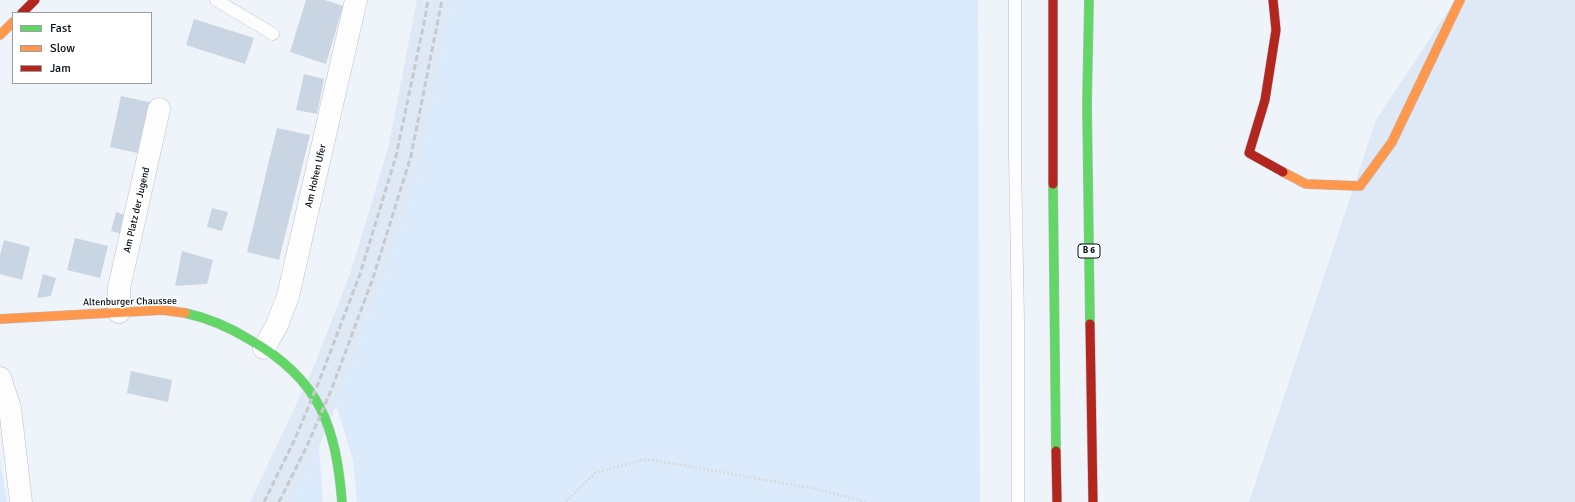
<!DOCTYPE html>
<html>
<head>
<meta charset="utf-8">
<style>
  body { margin:0 }
  #map { position:relative; width:1575px; height:502px; overflow:hidden; background:#eff4fa; font-family:Signika,sans-serif }
  canvas { display:block }
  .legend { position:absolute; left:12px; top:12px; width:140px; height:72px; box-sizing:border-box; background:#fff; border:1px solid #9c9fa2; margin:0; padding:5px 7px; list-style:none; font-size:12px; color:#070f16 }
  .legend li { display:flex; align-items:center; gap:8px; height:20px }
  .legend b { width:20px; border:1px solid #9c9fa2 }
</style>
</head>
<body>
<div id="map">
<canvas width="1575" height="502"></canvas>
<ul class="legend">
<li><b style="height:5px;background:#63d668"></b>Fast</li>
<li><b style="height:5px;background:#ff974d"></b>Slow</li>
<li><b style="height:5px;background:#b3261e"></b>Jam</li>
</ul>
</div>
<script>
const c = document.querySelector('canvas').getContext('2d');
c.lineJoin = 'round';
function paint(path, color) { c.fillStyle = color; c.fill(path, 'evenodd'); }
function strokePath(path, color, width, dash) { c.strokeStyle = color; c.lineWidth = width; c.lineCap = dash ? 'butt' : 'round'; c.setLineDash(dash || []); c.stroke(path); }
function drawText(font, color, halo, rows, align = 'center') {
  c.font = font + ' Signika,sans-serif'; c.lineWidth = 3.5; c.setLineDash([]); c.textBaseline = 'middle'; c.strokeStyle = halo; c.fillStyle = color; for (const [text, x, y, turn = 0] of rows) {
    c.save(); c.translate(x, y); c.rotate((+turn || 0) * Math.PI / 180); c.textAlign = isNaN(turn) ? turn : align; if (halo) c.strokeText(text, 0, 0); c.fillText(text, 0, 0); c.restore();
  }
}
paint(new Path2D(`
  M 417,0 L 451,0 L 418,176 L 381,283 L 336,405 L 319,447 L 291,502 L 250,502 L 312,371 L 351,271 L 388,148 Z
  M 1455,0 L 1575,0 L 1575,502 L 1249,502 L 1376,120 Z`), '#dee9f5');
paint(new Path2D(`
  M 451,0 L 978,0 L 980,502 L 357,502 L 353,460 L 336,405 L 381,283 L 418,176 Z
  M 319,447 L 323,502 L 291,502 Z
  M 0,456 L 7,502 L 0,502 Z`), '#dcebfb');
paint(new Path2D(`
  M 306,0 L 325,0 L 343,6 L 326,64 L 290,52 Z
  M 194,19 L 254,38 L 245,64 L 186,45 Z
  M 304,74 L 324,79 L 317,114 L 296,110 Z
  M 121,96 L 153,103 L 142,154 L 110,147 Z
  M 277,128 L 310,135 L 279,260 L 247,252 Z
  M 212,208 L 228,212 L 222,231 L 207,227 Z
  M 116,212 L 131,217 L 126,235 L 111,231 Z
  M 75,238 L 108,246 L 100,278 L 67,270 Z
  M 4,240 L 30,247 L 22,280 L 0,274 L 0,255 Z
  M 182,251 L 213,260 L 207,284 L 175,286 Z
  M 43,274 L 56,278 L 51,296 L 37,298 Z
  M 131,371 L 172,380 L 168,402 L 127,393 Z`), '#c9d5e2');
const lane = new Path2D(`
  M 216,0 L 273,34
  M 1015,0 L 1015,158 L 1018,320 L 1018,502`);
const street = new Path2D(`
  M 119,312 L 119,288 L 159,109
  M 264,348 L 277,325 L 288,296 L 356,0
  M 0,378 L 10,408 L 21,502`);
const fast = new Path2D(`
  M 1089,0 L 1087,104 L 1090,324
  M 1053,184 L 1056,451
  M 185,313 C 209,318 231,328 252,341 C 320,380 336,427 342,502`);
const slow = new Path2D(`
  M 0,35 L 13,22
  M 1283,172 L 1306,184 L 1360,186 L 1392,142 L 1460,0
  M 0,319 L 163,310 L 185,313`);
const jam = new Path2D(`
  M 1273,0 L 1276,30 L 1265,100 L 1249,153 L 1283,172
  M 22,13 L 35,0
  M 1053,184 L 1053,0
  M 1090,324 L 1093,502
  M 1056,451 L 1057,502`);
strokePath(lane, '#b9bfc6', 13);
strokePath(street, '#b9bfc6', 23);
strokePath(fast, '#b9bfc6', 10);
strokePath(slow, '#b9bfc6', 10);
strokePath(jam, '#b9bfc6', 10);
strokePath(new Path2D(`
  M 566,502 L 595,473 L 647,459 L 816,489 L 865,502`), '#d8dadb', 2.5, [2, 2]);
strokePath(lane, '#fdfdfe', 12);
strokePath(street, '#fdfdfe', 22);
strokePath(fast, '#63d668', 9);
strokePath(slow, '#ff974d', 9);
strokePath(jam, '#b3261e', 9);
strokePath(new Path2D(`
  M 264,502 L 295,439 L 320,379 L 360,274 L 396,156 L 425,18 L 428,0
  M 279,502 L 307,446 L 332,388 L 373,278 L 411,156 L 442,0`), '#c7c9cb', 3, [6, 3]);
for (const [x, y, w] of [
  [1089,251,22]
]) { const box = new Path2D(); box.roundRect(x - w / 2, y - 7, w, 14, 3); c.fillStyle = '#fff'; c.fill(box); strokePath(box, '#070f16', 1); }
drawText('bold 9px', '#070f16', null, [
  ["B 6",1089,251]
]);
drawText('10px', '#070f16', '#fff', [
  ["Am Hohen Ufer",316,176,-77],
  ["Am Platz der Jugend",137,210,-77],
  ["Altenburger Chaussee",130,302,-1]
]);
</script>
</body>
</html>
